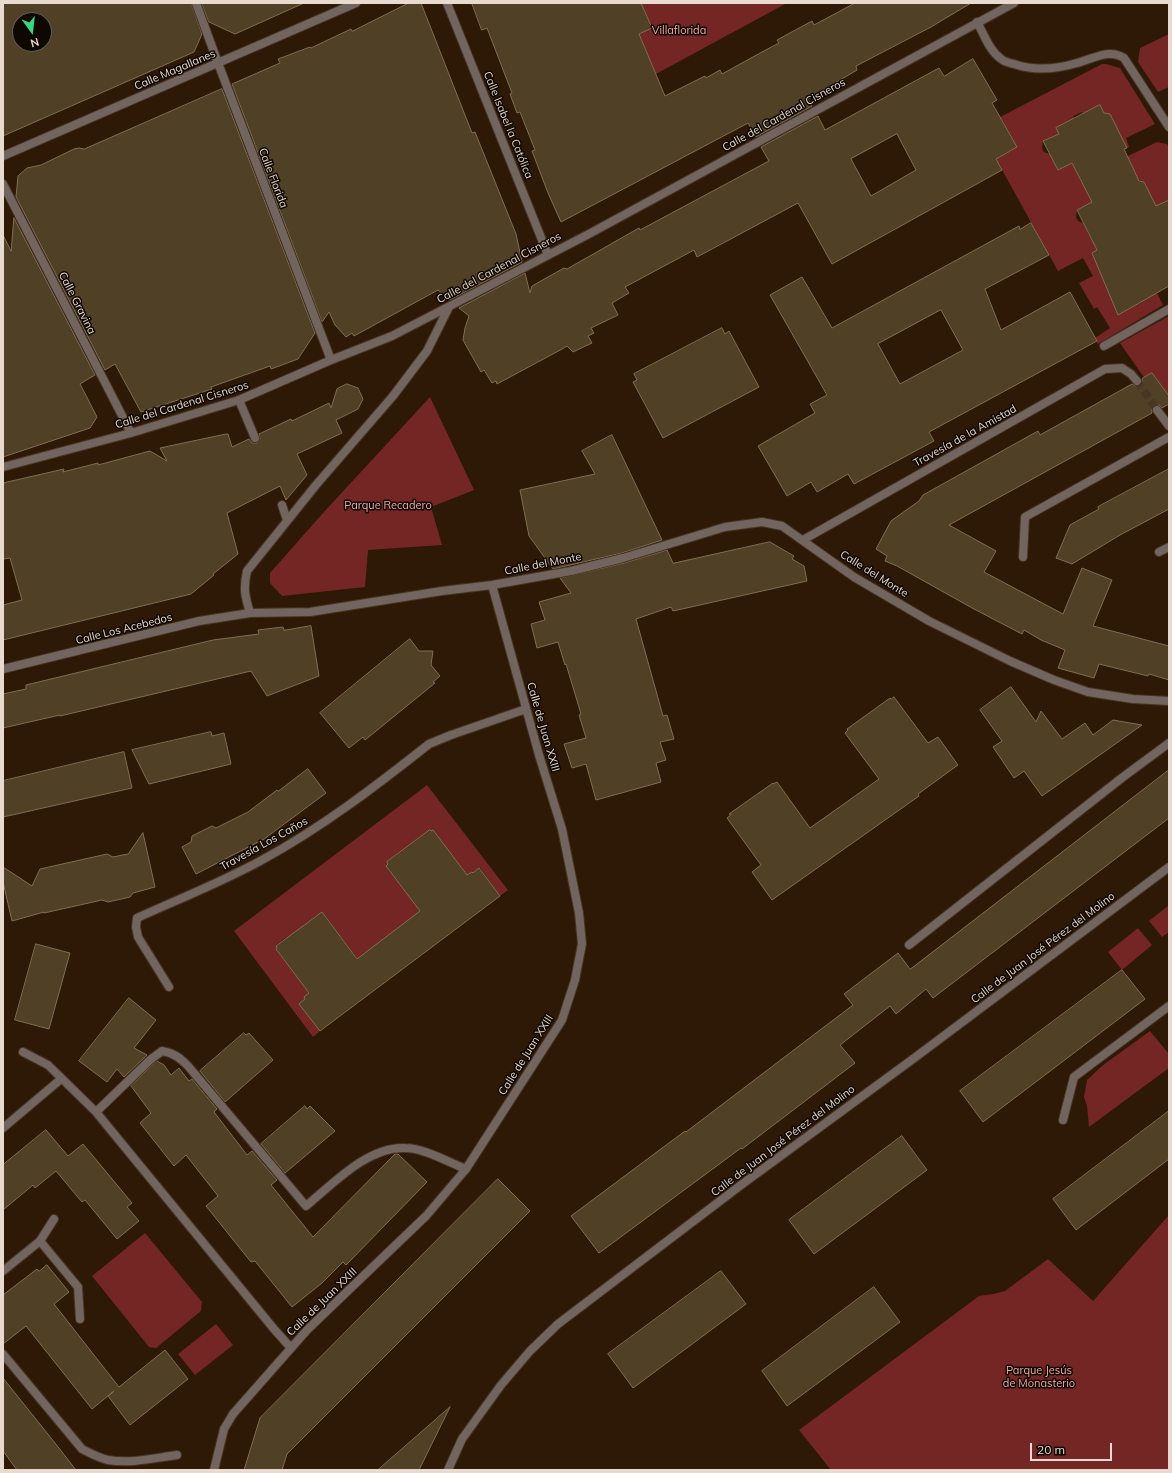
<!DOCTYPE html>
<html>
<head>
<meta charset="utf-8">
<style>
  body { margin:0 }
  #map { position:relative; width:1172px; height:1473px; overflow:hidden; background:#2d1906; font-family:Mulish,sans-serif }
  canvas { display:block }
  .frame { position:absolute; inset:0; border:4px solid #e8dacf; pointer-events:none }
  .north { position:absolute; left:12px; top:12px; width:40px; height:40px; box-sizing:border-box; background:#0f0702; border:1px solid #665b54; border-radius:50%; rotate:165deg; font-size:11px; font-weight:700; line-height:16px; text-align:center; color:#e8dacf }
  .north::after { content:''; display:block; margin:auto; width:14px; height:18px; background:#38d880; clip-path:polygon(50% 0,100% 100%,50% 72%,0 100%) }
  .scale { position:absolute; left:1030px; top:1443px; width:82px; height:18px; box-sizing:border-box; border:2px solid #e8dacf; border-top:0; padding-left:5px; font-size:12px; line-height:14px; white-space:nowrap; color:#e8dacf; -webkit-text-stroke:3px #0f0702; paint-order:stroke }
</style>
</head>
<body>
<div id="map">
<canvas width="1172" height="1473"></canvas>
<div class="frame"></div>
<div class="north">N</div>
<div class="scale">20 m</div>
</div>
<script>
const c = document.querySelector('canvas').getContext('2d');
c.lineJoin = 'round';
function paint(path, color) { c.fillStyle = color; c.fill(path, 'evenodd'); }
function strokePath(path, color, width, dash) { c.strokeStyle = color; c.lineWidth = width; c.lineCap = dash ? 'butt' : 'round'; c.setLineDash(dash || []); c.stroke(path); }
function drawText(font, color, halo, rows, align = 'center') {
  c.font = font + ' Mulish,sans-serif'; c.lineWidth = 3; c.setLineDash([]); c.textBaseline = 'middle'; c.strokeStyle = halo; c.fillStyle = color; for (const [text, x, y, turn = 0] of rows) {
    c.save(); c.translate(x, y); c.rotate((+turn || 0) * Math.PI / 180); c.textAlign = isNaN(turn) ? turn : align; if (halo) c.strokeText(text, 0, 0); c.fillText(text, 0, 0); c.restore();
  }
}
paint(new Path2D(`
  M 641,3 L 787,3 L 656,74 L 639,34 L 652,28 Z
  M 1169,34 L 1169,87 L 1158,92 L 1138,62 L 1140,48 Z
  M 1102,64 L 1106,64 L 1120,68 L 1155,124 L 1126,138 L 1129,147 L 1105,159 L 1110,114 L 1104,113 L 1100,106 L 1083,114 L 1082,112 L 1073,116 L 1074,119 L 1056,128 L 1059,134 L 1043,141 L 1042,148 L 1044,152 L 1050,154 L 1058,170 L 1072,163 L 1077,173 L 1094,164 L 1097,171 L 1157,142 L 1167,144 L 1169,148 L 1169,200 L 1158,206 L 1164,217 L 1145,192 L 1147,187 L 1144,182 L 1138,179 L 1077,210 L 1076,217 L 1078,221 L 1083,223 L 1092,241 L 1112,231 L 1127,310 L 1157,293 L 1163,305 L 1098,344 L 1095,338 L 1110,328 L 1097,307 L 1094,309 L 1079,283 L 1093,276 L 1083,258 L 1058,271 L 996,159 L 1017,147 L 1002,120 L 981,131 L 979,128 Z
  M 1169,316 L 1169,396 L 1152,374 L 1145,379 L 1120,343 Z
  M 430,397 L 474,490 L 431,507 L 442,545 L 368,550 L 365,587 L 282,596 L 270,583 L 270,573 L 323,513 Z
  M 427,785 L 508,890 L 500,896 L 480,868 L 473,873 L 472,872 L 467,875 L 433,830 L 431,831 L 430,830 L 387,862 L 388,864 L 386,866 L 425,917 L 362,965 L 323,913 L 321,915 L 319,914 L 308,922 L 309,923 L 289,938 L 287,937 L 276,945 L 277,947 L 276,949 L 309,993 L 305,999 L 300,1004 L 320,1031 L 313,1037 L 234,931 Z
  M 1169,905 L 1169,932 L 1162,937 L 1149,921 Z
  M 1138,928 L 1152,945 L 1122,970 L 1108,952 Z
  M 1150,1031 L 1169,1054 L 1169,1068 L 1089,1127 L 1087,1106 L 1084,1097 L 1087,1080 L 1103,1065 Z
  M 1169,1215 L 1169,1470 L 831,1470 L 799,1430 L 979,1296 L 993,1294 L 1005,1291 L 1048,1259 L 1093,1301 Z
  M 145,1233 L 202,1302 L 201,1311 L 156,1348 L 149,1347 L 92,1276 Z
  M 216,1324 L 233,1345 L 195,1375 L 178,1354 Z`), '#732623');
const building = new Path2D(`
  M 3,3 L 191,3 L 202,34 L 194,52 L 3,136 ZM 20,20 L 44,20 L 44,44 L 20,44 Z
  M 202,3 L 304,3 L 235,34 L 209,22 Z
  M 409,3 L 421,3 L 472,133 L 475,132 L 516,234 L 522,262 L 450,300 L 438,290 L 354,336 L 352,333 L 346,337 L 335,325 L 329,312 L 322,322 L 232,84 L 280,63 L 278,59 L 310,47 L 311,48 L 351,29 L 352,31 Z
  M 472,3 L 641,3 L 652,28 L 639,34 L 665,96 L 705,76 L 706,78 L 720,70 L 722,74 L 762,52 L 779,43 L 777,40 L 812,21 L 814,25 L 855,3 L 971,3 L 931,27 L 856,66 L 857,70 L 808,99 L 812,106 L 756,137 L 748,123 L 561,222 L 548,193 L 532,151 L 535,150 L 520,112 L 517,113 L 510,94 L 512,93 L 487,28 L 482,30 Z
  M 973,59 L 997,100 L 992,103 L 1017,147 L 996,159 L 1002,170 L 832,264 L 798,203 L 697,257 L 694,250 L 625,287 L 629,293 L 612,303 L 618,315 L 591,328 L 594,333 L 588,336 L 592,343 L 573,352 L 567,346 L 564,348 L 497,384 L 496,381 L 492,383 L 484,370 L 481,372 L 463,340 L 465,328 L 469,316 L 459,308 L 525,273 L 530,293 L 532,286 L 564,268 L 567,269 L 639,228 L 640,230 L 769,161 L 761,147 L 818,116 L 825,130 L 939,68 L 944,76 ZM 897,134 L 916,170 L 871,196 L 851,159 Z
  M 222,89 L 315,333 L 298,359 L 271,369 L 270,366 L 211,387 L 212,389 L 141,412 L 115,364 L 105,370 L 16,197 L 18,176 L 27,168 L 41,165 L 74,149 L 79,148 L 84,149 Z
  M 1100,105 L 1104,113 L 1110,114 L 1127,148 L 1124,149 L 1139,181 L 1144,182 L 1156,206 L 1169,200 L 1169,286 L 1118,315 L 1092,253 L 1097,250 L 1077,210 L 1092,202 L 1072,163 L 1058,170 L 1043,141 L 1059,134 L 1056,128 Z
  M 14,218 L 95,375 L 80,384 L 97,417 L 90,428 L 3,457 L 3,235 L 11,251 Z
  M 1031,223 L 1049,255 L 985,289 L 1001,330 L 1070,292 L 1097,341 L 929,432 L 934,441 L 854,484 L 848,474 L 817,492 L 811,482 L 787,496 L 758,446 L 815,413 L 810,404 L 827,395 L 770,295 L 802,277 L 832,328 L 1019,226 L 1020,229 ZM 941,310 L 963,350 L 900,384 L 878,344 Z
  M 722,328 L 725,334 L 729,331 L 759,387 L 663,438 L 633,382 L 637,380 L 634,374 Z
  M 1152,373 L 1169,396 L 1169,404 L 1162,408 L 1159,405 L 1154,405 L 1152,408 L 1152,413 L 949,525 L 996,551 L 984,572 L 1063,614 L 1082,568 L 1112,580 L 1093,626 L 1169,646 L 1169,680 L 1149,674 L 1148,676 L 1099,664 L 1094,678 L 1058,668 L 1065,650 L 1041,640 L 1024,630 L 1022,634 L 974,609 L 897,566 L 885,561 L 887,556 L 876,549 L 891,521 L 919,501 L 923,495 L 1038,431 L 1040,435 L 1132,384 L 1136,386 L 1140,385 L 1142,382 L 1142,379 Z
  M 347,384 L 358,388 L 363,399 L 358,409 L 336,420 L 342,433 L 297,454 L 307,475 L 286,500 L 280,486 L 227,513 L 238,554 L 213,574 L 214,575 L 191,594 L 3,640 L 3,605 L 22,600 L 10,558 L 3,559 L 3,483 L 64,469 L 63,472 L 98,463 L 98,465 L 150,451 L 167,461 L 160,448 L 226,434 L 228,434 L 232,447 L 249,439 L 252,443 L 257,443 L 260,439 L 259,434 L 291,419 L 292,421 L 329,403 L 331,408 L 337,389 Z
  M 612,435 L 662,540 L 622,553 L 553,569 L 529,536 L 520,490 L 595,474 L 582,451 Z
  M 1169,469 L 1169,509 L 1120,535 L 1072,564 L 1056,558 L 1070,525 L 1099,509 L 1098,507 Z
  M 770,542 L 794,556 L 792,559 L 804,566 L 807,581 L 673,611 L 671,607 L 636,619 L 663,716 L 667,715 L 674,739 L 660,742 L 666,760 L 656,763 L 661,782 L 596,800 L 586,764 L 572,768 L 564,744 L 586,738 L 579,715 L 581,714 L 566,664 L 565,665 L 558,642 L 537,648 L 531,624 L 545,620 L 539,602 L 571,593 L 560,578 L 624,563 L 667,550 L 673,563 Z
  M 311,626 L 319,676 L 267,696 L 251,671 L 60,716 L 60,715 L 3,728 L 3,694 L 26,689 L 26,685 L 213,640 L 259,634 L 258,630 L 283,627 L 284,630 Z
  M 410,639 L 419,651 L 433,651 L 431,665 L 440,676 L 433,682 L 435,683 L 365,740 L 363,737 L 349,748 L 320,713 Z
  M 1011,687 L 1036,722 L 1041,711 L 1062,739 L 1085,723 L 1093,735 L 1113,720 L 1142,725 L 1042,796 L 1024,771 L 1014,778 L 993,747 L 1002,741 L 980,710 Z
  M 894,697 L 928,743 L 938,737 L 958,765 L 918,794 L 919,796 L 772,900 L 752,872 L 761,865 L 727,818 L 731,815 L 729,814 L 773,783 L 773,784 L 777,782 L 810,828 L 879,779 L 845,733 L 848,730 L 847,729 L 890,698 L 891,699 Z
  M 211,732 L 212,736 L 224,733 L 231,764 L 149,784 L 132,750 Z
  M 124,752 L 132,788 L 3,817 L 3,781 Z
  M 308,769 L 326,793 L 264,839 L 196,874 L 182,847 L 191,842 L 192,836 L 212,826 L 216,828 L 248,812 L 277,790 L 278,791 Z
  M 1169,770 L 1169,818 L 933,998 L 926,989 L 896,1014 L 890,1006 L 840,1045 L 855,1063 L 742,1149 L 741,1148 L 599,1253 L 571,1216 L 685,1131 L 686,1132 L 853,1005 L 844,994 L 898,953 L 910,969 Z
  M 430,830 L 431,831 L 433,830 L 467,875 L 472,872 L 473,873 L 479,868 L 500,896 L 320,1031 L 299,1004 L 305,999 L 304,997 L 309,993 L 276,949 L 277,947 L 276,946 L 322,912 L 357,959 L 420,911 L 386,866 L 388,864 L 387,862 Z
  M 143,833 L 155,887 L 133,893 L 130,897 L 108,902 L 102,900 L 44,913 L 44,912 L 12,921 L 3,882 L 3,867 L 32,886 L 40,869 L 107,854 L 113,857 L 128,854 Z
  M 36,944 L 70,953 L 49,1029 L 15,1020 Z
  M 1122,970 L 1145,999 L 983,1122 L 960,1091 Z
  M 129,998 L 156,1020 L 134,1048 L 147,1055 L 124,1077 L 117,1069 L 107,1082 L 79,1061 Z
  M 244,1033 L 246,1035 L 249,1033 L 273,1060 L 225,1102 L 200,1071 Z
  M 157,1061 L 164,1065 L 171,1075 L 179,1068 L 189,1081 L 192,1079 L 217,1109 L 214,1112 L 247,1155 L 252,1151 L 277,1180 L 271,1185 L 313,1237 L 395,1154 L 398,1154 L 427,1182 L 346,1265 L 343,1262 L 322,1283 L 292,1307 L 255,1261 L 251,1262 L 206,1206 L 218,1196 L 186,1155 L 174,1166 L 140,1123 L 151,1113 L 131,1086 Z
  M 305,1106 L 307,1109 L 310,1106 L 335,1131 L 285,1173 L 261,1144 Z
  M 1169,1111 L 1169,1159 L 1076,1230 L 1053,1199 Z
  M 46,1130 L 68,1156 L 83,1144 L 132,1203 L 127,1207 L 139,1221 L 117,1239 L 85,1200 L 82,1202 L 56,1171 L 35,1188 L 33,1185 L 3,1210 L 3,1165 Z
  M 902,1136 L 927,1170 L 814,1254 L 789,1220 Z
  M 498,1179 L 530,1211 L 287,1454 L 282,1470 L 244,1470 L 260,1418 Z
  M 47,1265 L 69,1292 L 54,1304 L 119,1387 L 165,1350 L 188,1379 L 130,1425 L 108,1396 L 114,1391 L 92,1409 L 26,1326 L 3,1344 L 3,1295 L 37,1269 L 39,1271 Z
  M 721,1271 L 746,1304 L 633,1388 L 608,1354 Z
  M 874,1287 L 900,1322 L 787,1406 L 762,1371 Z
  M 3,1378 L 55,1443 L 76,1470 L 17,1470 L 3,1451 Z
  M 450,1407 L 419,1470 L 378,1470 Z`);
paint(building, '#4f4026');
strokePath(building, '#7f6f54', 1);
strokePath(new Path2D(`
  M 1137,381 L 1157,410`), '#493624', 8, [8, 4]);
const pedestrian = new Path2D(`
  M 239,400 L 255,438
  M 282,505 L 287,520`);
const minor = new Path2D(`
  M 196,3 L 218,63 L 331,360
  M 447,3 L 548,255
  M 977,22 C 984,34 989,50 1000,58 C 1003,61 1009,63 1014,64 C 1034,71 1057,69 1077,63 C 1093,59 1109,48 1124,58 L 1169,127
  M 3,156 L 356,3
  M 3,184 L 131,433
  M 1104,346 L 1169,309
  M 1157,410 L 1169,426
  M 3,467 L 131,433 L 239,400 L 331,360 L 392,336 L 587,235 L 1014,3
  M 803,540 L 1105,369 L 1122,368 L 1131,374 L 1137,381
  M 1159,552 L 1169,547
  M 1023,557 L 1025,517 L 1169,437
  M 250,613 C 245,596 243,589 247,571 L 316,485 L 393,396 L 427,351 L 449,307
  M 3,669 L 199,621 L 250,613 L 310,612 L 442,591 L 492,585 L 571,571 L 623,558 L 725,527 L 762,522 L 782,526 L 854,577 L 929,621 L 1010,661 L 1054,680 L 1088,692 L 1133,699 L 1169,701
  M 909,945 L 1123,777 L 1169,743
  M 169,987 L 138,937 L 136,927 L 137,918 C 179,899 222,882 262,860 C 321,828 376,786 429,744 L 451,735 L 526,709
  M 23,1052 L 48,1065 L 96,1112 L 274,1329 L 291,1348
  M 96,1112 L 150,1060 L 162,1051 C 174,1053 180,1058 188,1066 L 306,1206 C 333,1184 368,1146 405,1148 C 424,1148 448,1162 466,1169
  M 1063,1120 L 1074,1077 L 1169,1006
  M 3,1128 L 61,1079
  M 40,1241 L 78,1287 L 80,1319
  M 3,1271 L 40,1241 L 54,1219
  M 3,1354 L 82,1449 C 90,1453 99,1458 108,1460 C 130,1464 154,1458 177,1455
  M 214,1470 L 224,1429 L 233,1414 L 307,1330 L 426,1216 L 466,1169 L 562,1020 L 575,980 L 582,944 L 579,913 L 562,829 L 539,755 L 492,585
  M 448,1470 L 462,1439 L 501,1385 L 530,1351 L 558,1324 L 741,1185 L 917,1056 L 1169,867`);
strokePath(pedestrian, '#473422', 10);
strokePath(minor, '#473422', 10);
strokePath(pedestrian, '#72645f', 8);
strokePath(minor, '#72645f', 8);
drawText('11px', '#f5aba4', '#0f0702', [
  ["Villaflorida",679,31],
  ["Parque Recadero",388,506],
  ["Parque Jesús",1039,1371],
  ["de Monasterio",1039,1384]
]);
drawText('11px', '#e8dacf', '#0f0702', [
  ["Calle Magallanes",175,70,-23],
  ["Calle del Cardenal Cisneros",784,115,-29],
  ["Calle Isabel la Católica",508,125,68],
  ["Calle Florida",273,178,69],
  ["Calle del Cardenal Cisneros",499,268,-28],
  ["Calle Gravina",77,303,63],
  ["Calle del Cardenal Cisneros",182,405,-17],
  ["Travesía de la Amistad",965,436,-29],
  ["Calle del Monte",543,564,-11],
  ["Calle del Monte",874,574,32],
  ["Calle Los Acebedos",124,629,-14],
  ["Calle de Juan XXIII",543,727,74],
  ["Travesía Los Caños",264,844,-29],
  ["Calle de Juan José Pérez del Molino",1043,948,-37],
  ["Calle de Juan XXIII",526,1055,-58],
  ["Calle de Juan José Pérez del Molino",783,1141,-37],
  ["Calle de Juan XXIII",322,1302,-44]
]);
</script>
</body>
</html>
